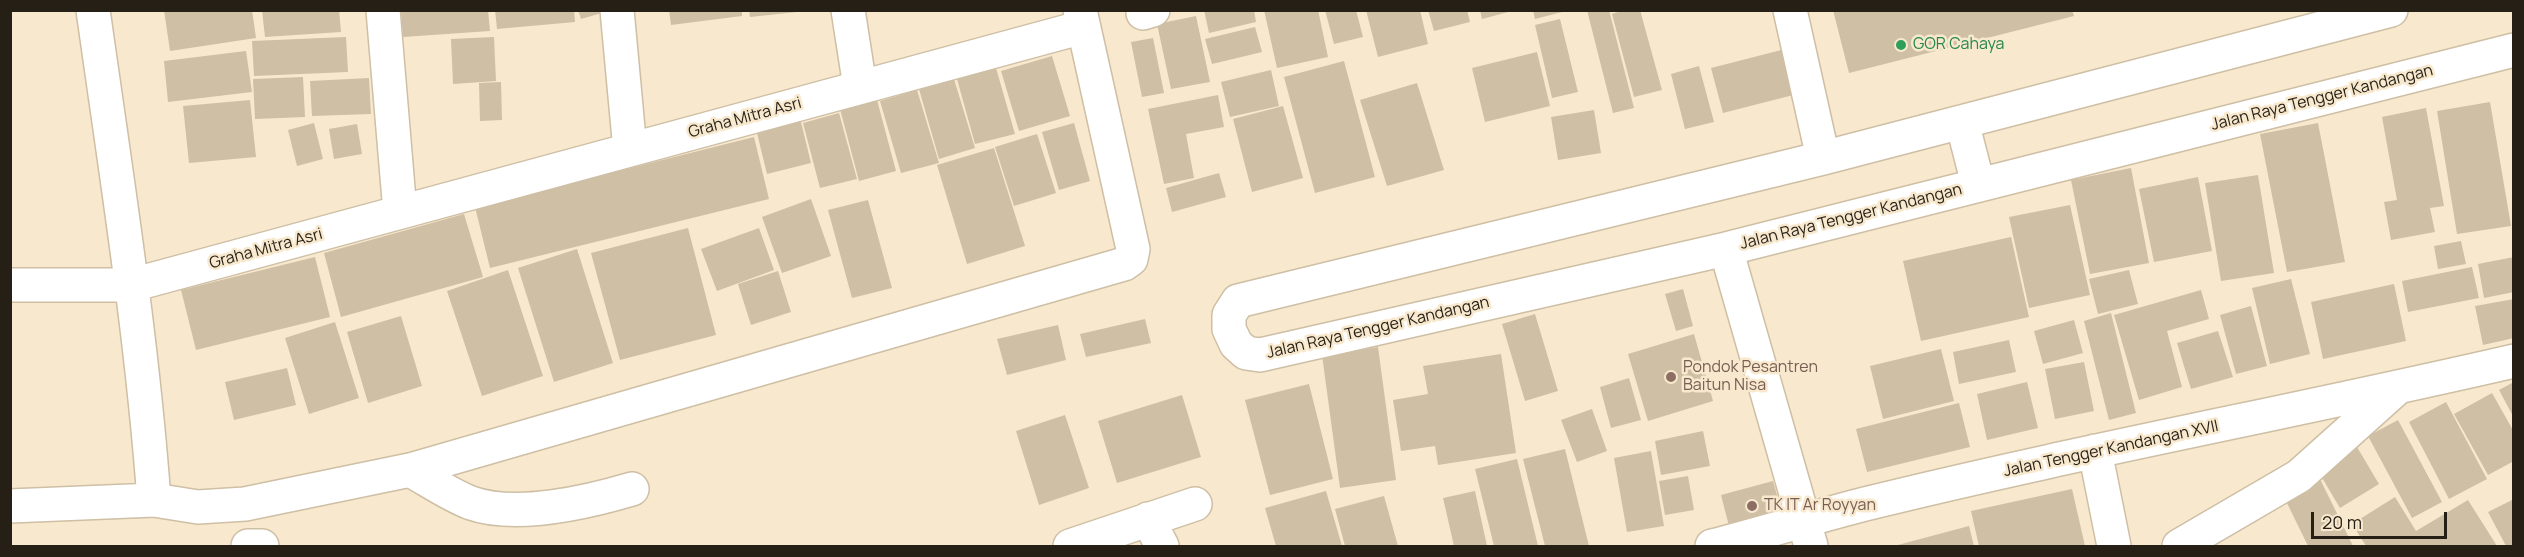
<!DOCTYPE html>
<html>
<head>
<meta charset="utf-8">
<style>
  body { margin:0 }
  #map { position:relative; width:2524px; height:557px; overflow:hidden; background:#f8e9ce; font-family:Manrope,sans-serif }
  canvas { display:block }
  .frame { position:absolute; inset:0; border:12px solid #251f16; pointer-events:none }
  .scale { position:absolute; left:2311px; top:512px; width:136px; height:27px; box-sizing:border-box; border:3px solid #251f16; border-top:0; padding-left:8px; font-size:18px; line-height:21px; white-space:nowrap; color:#251f16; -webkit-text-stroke:4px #f8e9ce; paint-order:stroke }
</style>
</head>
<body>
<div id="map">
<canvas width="2524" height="557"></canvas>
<div class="frame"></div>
<div class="scale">20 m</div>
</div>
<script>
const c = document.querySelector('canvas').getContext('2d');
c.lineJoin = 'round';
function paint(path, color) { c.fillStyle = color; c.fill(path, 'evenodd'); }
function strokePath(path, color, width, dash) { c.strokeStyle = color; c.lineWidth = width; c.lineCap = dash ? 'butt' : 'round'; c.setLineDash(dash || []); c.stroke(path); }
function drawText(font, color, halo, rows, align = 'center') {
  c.font = font + ' Manrope,sans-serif'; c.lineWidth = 5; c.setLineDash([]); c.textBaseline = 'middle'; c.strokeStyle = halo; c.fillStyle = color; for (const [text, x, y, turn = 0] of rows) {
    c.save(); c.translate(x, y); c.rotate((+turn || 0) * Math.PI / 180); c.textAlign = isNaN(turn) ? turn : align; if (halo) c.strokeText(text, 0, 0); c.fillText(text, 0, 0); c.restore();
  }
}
paint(new Path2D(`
  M 164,10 L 252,10 L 256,38 L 170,51 Z
  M 262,10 L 339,10 L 341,32 L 265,37 Z
  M 401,10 L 488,10 L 490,31 L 403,37 Z
  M 495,10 L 574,10 L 575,22 L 497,29 Z
  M 578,10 L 609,10 L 609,11 L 581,19 Z
  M 669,10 L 742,10 L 742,16 L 671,25 Z
  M 749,10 L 797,10 L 797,12 L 750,17 Z
  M 1204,10 L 1254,10 L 1256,22 L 1209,33 Z
  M 1264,10 L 1318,10 L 1328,57 L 1277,68 Z
  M 1325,10 L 1356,10 L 1363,37 L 1334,44 Z
  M 1366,10 L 1420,10 L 1428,44 L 1378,57 Z
  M 1428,10 L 1467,10 L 1470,22 L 1434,31 Z
  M 1480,10 L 1512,10 L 1512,11 L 1482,19 Z
  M 1533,10 L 1566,10 L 1566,11 L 1535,19 Z
  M 1587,10 L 1609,10 L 1634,108 L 1613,113 Z
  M 1624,10 L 1640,10 L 1662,90 L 1634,97 L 1612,14 Z
  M 1833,10 L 2072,10 L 2074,16 L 1849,73 Z
  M 1196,16 L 1210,82 L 1171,89 L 1157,24 Z
  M 1560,19 L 1578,92 L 1552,98 L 1535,25 Z
  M 1255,27 L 1262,52 L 1212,64 L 1205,39 Z
  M 346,37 L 348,72 L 254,76 L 252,41 Z
  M 494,37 L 496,81 L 453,84 L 451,39 Z
  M 1153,38 L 1164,93 L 1142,97 L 1131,42 Z
  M 1793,47 L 1805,92 L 1723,113 L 1711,68 Z
  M 246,51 L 252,92 L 168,102 L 164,61 Z
  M 1537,52 L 1550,106 L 1485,122 L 1472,68 Z
  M 1052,56 L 1070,116 L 1019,131 L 1001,71 Z
  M 1344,61 L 1375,177 L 1315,193 L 1284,77 Z
  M 1699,66 L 1714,122 L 1685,129 L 1671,74 Z
  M 996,68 L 1015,134 L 975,144 L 957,79 Z
  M 1271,70 L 1279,106 L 1230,117 L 1221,82 Z
  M 303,77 L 305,117 L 255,119 L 253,79 Z
  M 369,78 L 371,114 L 312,116 L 310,81 Z
  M 954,79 L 975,148 L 939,159 L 919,89 Z
  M 501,82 L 502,120 L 480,121 L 479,83 Z
  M 1417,83 L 1444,170 L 1387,186 L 1360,100 Z
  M 917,90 L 939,163 L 901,173 L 880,101 Z
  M 1218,95 L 1224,127 L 1186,134 L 1194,178 L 1164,184 L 1148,109 Z
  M 250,100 L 256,157 L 189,163 L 183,106 Z
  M 877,100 L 896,171 L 859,181 L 840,109 Z
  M 2490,102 L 2511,226 L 2457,234 L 2437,111 Z
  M 1283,106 L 1303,178 L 1252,192 L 1233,119 Z
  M 2426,108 L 2444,206 L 2430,208 L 2435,232 L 2391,240 L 2384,202 L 2397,200 L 2382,117 Z
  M 1594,110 L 1601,153 L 1558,160 L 1551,117 Z
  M 839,113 L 857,179 L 820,188 L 803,123 Z
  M 800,118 L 811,163 L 767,174 L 756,129 Z
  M 314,123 L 323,159 L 297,166 L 288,130 Z
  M 1074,123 L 1090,181 L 1059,190 L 1042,132 Z
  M 2318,123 L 2345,262 L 2287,272 L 2260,134 Z
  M 357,124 L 362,154 L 334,159 L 329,129 Z
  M 1037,134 L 1056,193 L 1014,206 L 995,147 Z
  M 754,137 L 769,199 L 490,268 L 475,207 Z
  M 994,148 L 1025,246 L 967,264 L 937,165 Z
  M 2131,168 L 2149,263 L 2090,274 L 2071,180 Z
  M 1219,173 L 1226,197 L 1172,212 L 1166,188 Z
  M 2258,175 L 2274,273 L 2221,281 L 2205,183 Z
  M 2198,177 L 2212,251 L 2154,262 L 2139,189 Z
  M 811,199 L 831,256 L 782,273 L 762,217 Z
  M 868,200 L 892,288 L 852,298 L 828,210 Z
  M 2070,205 L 2090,295 L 2029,308 L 2009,217 Z
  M 464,214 L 483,277 L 341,317 L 324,253 Z
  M 688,228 L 716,335 L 620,360 L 591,253 Z
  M 759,228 L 774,270 L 717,291 L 701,249 Z
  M 2011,237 L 2029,317 L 1921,341 L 1903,261 Z
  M 2461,241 L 2466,264 L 2438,269 L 2434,246 Z
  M 577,249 L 613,363 L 554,382 L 518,268 Z
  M 315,257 L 330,317 L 196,350 L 181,290 Z
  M 2514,257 L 2514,292 L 2484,298 L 2478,264 Z
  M 2472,267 L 2479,298 L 2408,312 L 2402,281 Z
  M 508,270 L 543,376 L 482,396 L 447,291 Z
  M 2129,270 L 2138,304 L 2098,314 L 2089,279 Z
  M 778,271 L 791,312 L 751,325 L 738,284 Z
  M 2291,279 L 2310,354 L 2270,364 L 2252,288 Z
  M 2394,284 L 2406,341 L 2323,359 L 2311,302 Z
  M 1683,289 L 1693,326 L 1676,331 L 1665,294 Z
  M 2201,290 L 2209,319 L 2167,331 L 2182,387 L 2139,400 L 2114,315 Z
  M 2514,299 L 2514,338 L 2483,345 L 2475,306 Z
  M 2251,306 L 2267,366 L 2236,374 L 2220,315 Z
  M 2111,313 L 2136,413 L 2109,420 L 2084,321 Z
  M 1535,314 L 1558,391 L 1525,401 L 1502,324 Z
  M 401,316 L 422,386 L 368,403 L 347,332 Z
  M 1145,319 L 1151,343 L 1086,357 L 1080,334 Z
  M 2074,320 L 2083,353 L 2043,364 L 2034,331 Z
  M 335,322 L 359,398 L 309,414 L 285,338 Z
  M 1058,325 L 1066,360 L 1007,375 L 997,339 Z
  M 2218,331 L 2233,377 L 2191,389 L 2177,343 Z
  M 1694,334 L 1713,401 L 1648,421 L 1628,354 Z
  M 2009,340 L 2016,372 L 1959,384 L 1953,352 Z
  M 1378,347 L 1396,480 L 1340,488 L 1322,355 Z
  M 1941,349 L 1954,401 L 1883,419 L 1870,366 Z
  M 1501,354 L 1516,453 L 1438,465 L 1435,446 L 1401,451 L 1393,400 L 1428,394 L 1423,366 Z
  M 2084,362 L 2094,411 L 2055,419 L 2045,369 Z
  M 287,368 L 296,405 L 234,420 L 225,382 Z
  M 1629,378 L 1641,420 L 1611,428 L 1600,387 Z
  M 2027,382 L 2038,428 L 1987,440 L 1977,394 Z
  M 2514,382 L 2514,418 L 2499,390 Z
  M 1309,384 L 1333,479 L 1270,495 L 1245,400 Z
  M 2492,393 L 2514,432 L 2514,461 L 2488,475 L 2454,414 Z
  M 1182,395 L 1201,457 L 1117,483 L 1098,421 Z
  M 2446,402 L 2487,479 L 2449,499 L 2409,422 Z
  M 1959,403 L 1970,447 L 1867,472 L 1856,429 Z
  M 1592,409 L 1607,451 L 1577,462 L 1561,420 Z
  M 1065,415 L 1089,488 L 1039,505 L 1016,431 Z
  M 2398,420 L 2442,502 L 2412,518 L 2368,436 Z
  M 1703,431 L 1710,466 L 1661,475 L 1655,441 Z
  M 2357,447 L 2379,484 L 2340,508 L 2318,471 Z
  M 1565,449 L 1589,546 L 1545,546 L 1523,459 Z
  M 1651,451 L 1664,526 L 1627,532 L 1614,458 Z
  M 1517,459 L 1538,546 L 1494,546 L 1475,469 Z
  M 1688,476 L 1694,510 L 1665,515 L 1659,481 Z
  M 2320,479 L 2353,546 L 2308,546 L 2284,497 Z
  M 1773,481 L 1783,516 L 1730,530 L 1721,495 Z
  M 2072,489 L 2085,546 L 1979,546 L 1971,511 Z
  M 1326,491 L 1342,546 L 1276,546 L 1265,508 Z
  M 1475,491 L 1487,546 L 1454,546 L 1443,498 Z
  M 1384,496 L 1398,546 L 1345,546 L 1335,509 Z
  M 2395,497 L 2416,531 L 2468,500 L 2497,546 L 2366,546 L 2352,524 Z
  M 2514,499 L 2514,546 L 2506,546 L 2488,512 Z
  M 1969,526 L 1974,546 L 1894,546 Z`), '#cebfa5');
const minor = new Path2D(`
  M 93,10 C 116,173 142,336 154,500
  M 383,10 L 400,212
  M 617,10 L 630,150
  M 848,10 L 860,87
  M 1790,10 L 1823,158
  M 2391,10 L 1823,158 L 1238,301 L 1229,315 L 1229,329 L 1236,344 L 1246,353 L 1260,355 L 1726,249 L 2514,50
  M 1143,13 L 1153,10
  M 1962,122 L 1978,184
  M 1726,249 L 1811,546
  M 10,285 L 132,285 L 1083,27
  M 2095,451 L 2114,546
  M 410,470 C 430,481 450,495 471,503 C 516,519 588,502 632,489
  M 10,506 L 154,500 L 198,507 L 245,504 L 410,470 L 1124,264 L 1131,259 L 1133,249 L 1080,10
  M 1148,519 L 1162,546
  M 248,546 L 262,546
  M 1070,546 L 1195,504
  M 1712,546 C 1763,533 1814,517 1865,504 C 2080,451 2298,411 2514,361
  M 2179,546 L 2299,476 L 2395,390`);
strokePath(minor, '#cebfa5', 36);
strokePath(minor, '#fff', 33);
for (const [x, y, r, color] of [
  [1901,45,6,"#2e9e5b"],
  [1671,377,6,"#8d6e63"],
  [1752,506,6,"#8d6e63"]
]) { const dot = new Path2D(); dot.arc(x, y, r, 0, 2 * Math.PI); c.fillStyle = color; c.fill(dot); strokePath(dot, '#f8e9ce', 2); }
drawText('16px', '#27864d', '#f8e9ce', [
  ["GOR Cahaya",1913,45]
], 'left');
drawText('16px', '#251f16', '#f8e9ce', [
  ["Jalan Raya Tengger Kandangan",2322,98,-14],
  ["Graha Mitra Asri",745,118,-15],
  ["Jalan Raya Tengger Kandangan",1851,217,-14],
  ["Graha Mitra Asri",266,249,-15],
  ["Jalan Raya Tengger Kandangan",1378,328,-13],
  ["Jalan Tengger Kandangan XVII",2111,449,-12]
]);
drawText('16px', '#785e54', '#f8e9ce', [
  ["Pondok Pesantren",1683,368],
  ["Baitun Nisa",1683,386],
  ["TK IT Ar Royyan",1764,506]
], 'left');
</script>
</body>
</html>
